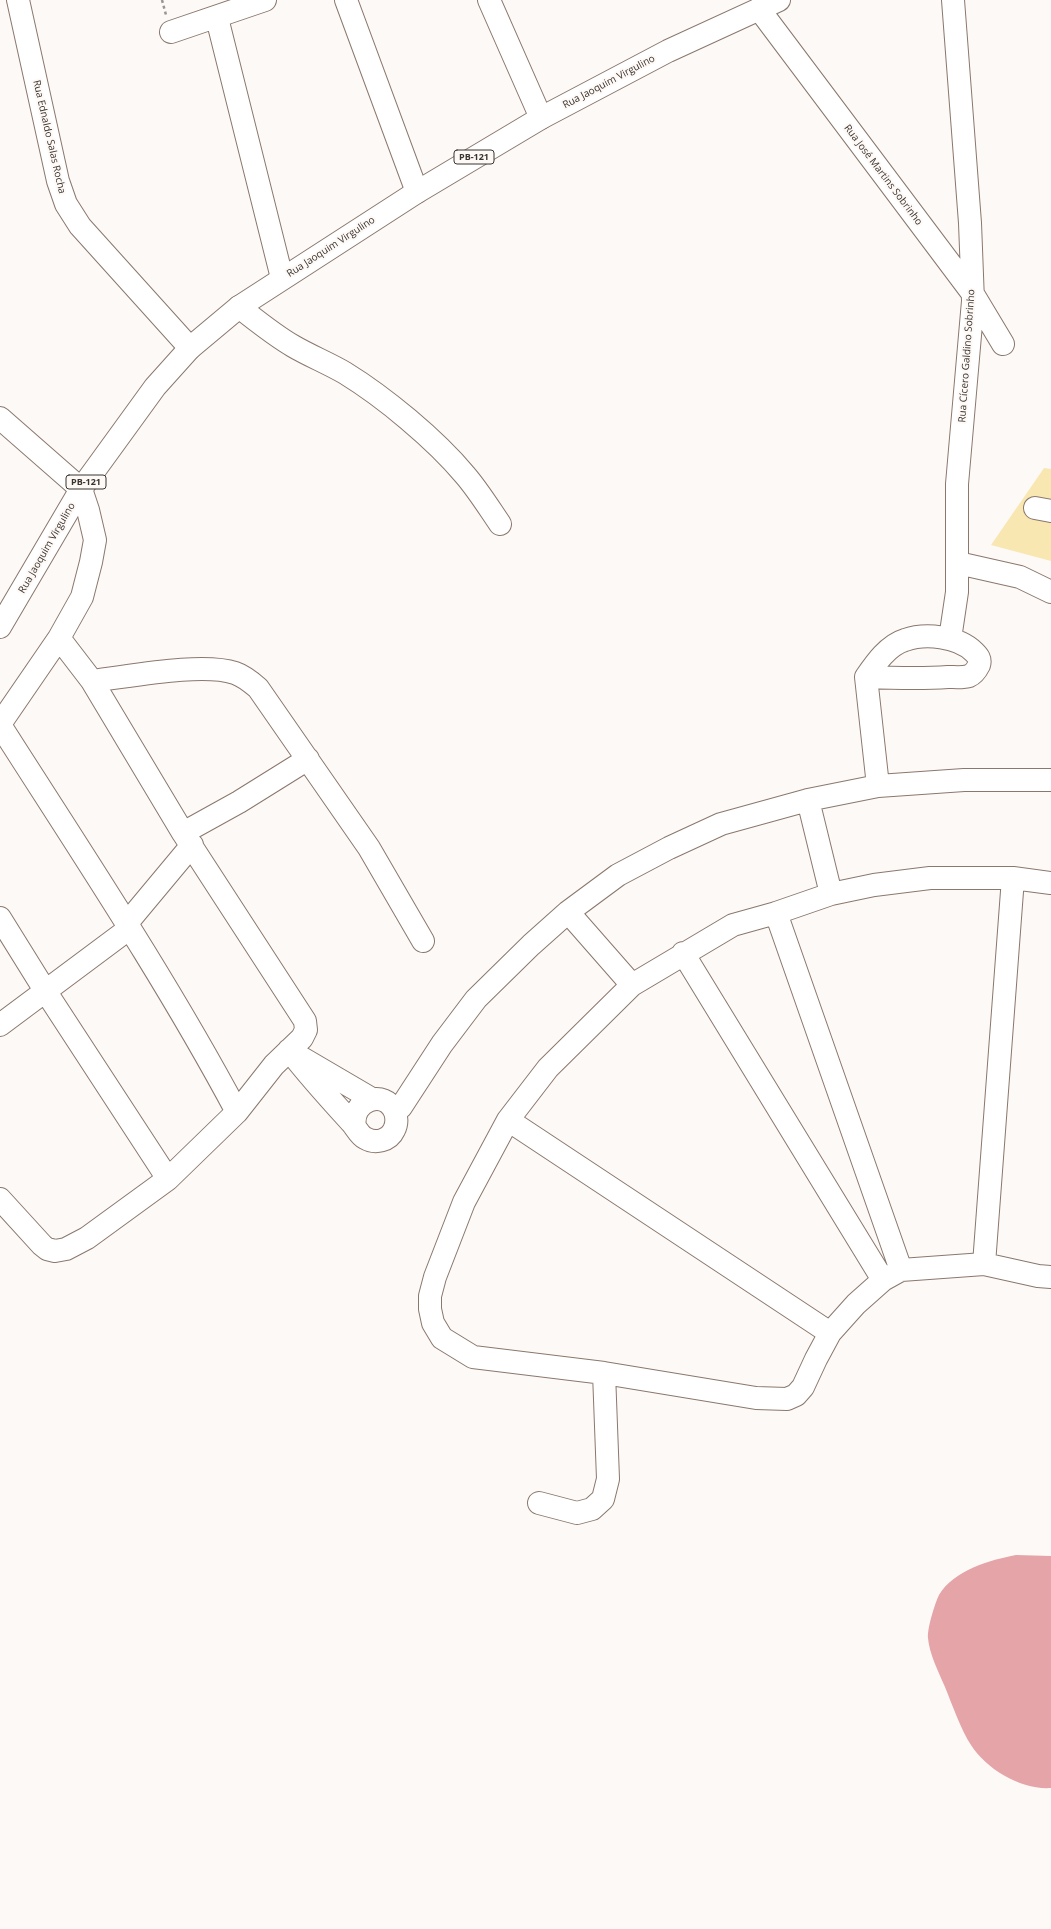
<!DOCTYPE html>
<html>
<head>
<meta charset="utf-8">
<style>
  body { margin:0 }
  canvas { display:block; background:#fdf9f6 }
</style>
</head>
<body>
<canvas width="1051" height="1929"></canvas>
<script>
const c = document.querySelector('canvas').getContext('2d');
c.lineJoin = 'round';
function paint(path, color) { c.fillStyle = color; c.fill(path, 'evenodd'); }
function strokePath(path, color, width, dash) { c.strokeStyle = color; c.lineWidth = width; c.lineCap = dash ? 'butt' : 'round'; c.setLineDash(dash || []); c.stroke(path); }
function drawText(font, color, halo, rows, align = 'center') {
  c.font = font + ' "Open Sans",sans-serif'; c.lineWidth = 4; c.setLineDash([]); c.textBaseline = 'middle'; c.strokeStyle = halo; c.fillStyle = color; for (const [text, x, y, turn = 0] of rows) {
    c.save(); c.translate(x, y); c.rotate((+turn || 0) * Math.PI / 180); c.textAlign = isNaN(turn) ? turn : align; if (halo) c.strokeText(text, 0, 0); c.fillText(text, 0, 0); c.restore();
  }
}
paint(new Path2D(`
  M 1044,468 L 1051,469 L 1051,561 L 991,545 Z`), '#f9e7b2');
paint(new Path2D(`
  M 1016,1555 L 1051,1556 L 1051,1788 C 1022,1790 987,1770 971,1745 C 961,1730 952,1704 945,1687 C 939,1673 929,1653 928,1638 C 927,1629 935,1603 939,1595 C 954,1570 990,1560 1016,1555 Z`), '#e5a4a7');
const minor = new Path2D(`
  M 18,0 L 58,181 L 66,204 L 80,226 L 190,348
  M 346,0 L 417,192
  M 489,0 L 541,118
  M 759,9 L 973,294 L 1003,344
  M 217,18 L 282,278
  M 171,32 L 265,0
  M 239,307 C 257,321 274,335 293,346 C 310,356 328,363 345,373 C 384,397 435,439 465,475 C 478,490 489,508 500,524
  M 0,418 L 81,489 L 88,510 L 95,540 L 91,562 L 82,597 L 59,638 L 92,681 L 183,833 L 305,1021 L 306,1030 L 302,1038 L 274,1065 L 237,1112
  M 1035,508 L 1051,511
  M 958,563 L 1020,577 L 1051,592
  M 950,639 L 957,592 L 957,484 L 973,301 L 970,223 L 953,0
  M 866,677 C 893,678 920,679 948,677 C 954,677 963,678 969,676 C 974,674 977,669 979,665 C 981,659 978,656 974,652 C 958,636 925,633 905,640 C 888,645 875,664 866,677 L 878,786
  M 92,681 C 128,677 201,662 235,673 C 244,676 251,682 258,688 L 369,848 L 423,941
  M 0,724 L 59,638
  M 0,725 C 81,852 166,979 237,1112 L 168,1179 L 87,1238 L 66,1249 L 55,1251 L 47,1249 L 42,1245 L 0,1199
  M 808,800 L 831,894
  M 183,833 L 239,802 L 308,759
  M 1051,883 L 1013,878 L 930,878 L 874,885 L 831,894 L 776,913 L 733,925 L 632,985 L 548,1068 L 508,1120 L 464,1202 L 435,1277 L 430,1296 L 430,1309 L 433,1323 L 442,1338 L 473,1357 L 604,1373 L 756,1398 L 787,1399 L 796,1395 L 803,1387 L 816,1359 L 830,1333 L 856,1304 L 883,1280 L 901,1270 L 984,1264 L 1038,1276 L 1051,1277
  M 568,912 L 632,985
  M 776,913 L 901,1270
  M 0,918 L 46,992 L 168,1179
  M 127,923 L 192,845
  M 683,953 L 883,1280
  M 0,1025 L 130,928
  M 289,1050 C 308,1075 330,1099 351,1122 C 356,1127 359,1135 365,1138 C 375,1144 389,1141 394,1130 C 397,1124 397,1118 395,1112 C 385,1088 350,1100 355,1127
  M 302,1058 L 372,1099
  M 395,1111 L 401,1107 L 442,1044 L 476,999 L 531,945 L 568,912 L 618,875 L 669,848 L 721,824 L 808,800 L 878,786 L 964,780 L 1051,780
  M 508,1120 L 830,1333
  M 984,1264 L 1013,878
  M 539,1503 L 577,1513 L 592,1509 L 603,1499 L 608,1479 L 604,1373`);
const major = new Path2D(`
  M 0,627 L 81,489 L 155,387 L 190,348 L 239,307 L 417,192 L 541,118 L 668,51 L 779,0`);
strokePath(minor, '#8a786d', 24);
strokePath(major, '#8a786d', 24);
strokePath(new Path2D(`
  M 162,0 L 166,15`), '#9b9591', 2.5, [3, 3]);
strokePath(minor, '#fff', 22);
strokePath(major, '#fff', 22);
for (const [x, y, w] of [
  [474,157,40],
  [86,482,40]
]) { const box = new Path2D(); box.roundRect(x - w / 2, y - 7, w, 14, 3); c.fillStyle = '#fdf9f6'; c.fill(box); strokePath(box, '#3b332e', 1); }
drawText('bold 9px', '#3b332e', null, [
  ["PB-121",474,157],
  ["PB-121",86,482]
]);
drawText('10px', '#3b332e', '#fdf9f6', [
  ["Rua Jaoquim Virgulino",609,82,-28],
  ["Rua Ednaldo Salas Rocha",49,137,77],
  ["Rua José Martins Sobrinho",883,175,53],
  ["Rua Jaoquim Virgulino",331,247,-33],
  ["Rua Cícero Galdino Sobrinho",967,356,-86],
  ["Rua Jaoquim Virgulino",47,548,-60]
]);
</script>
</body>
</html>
